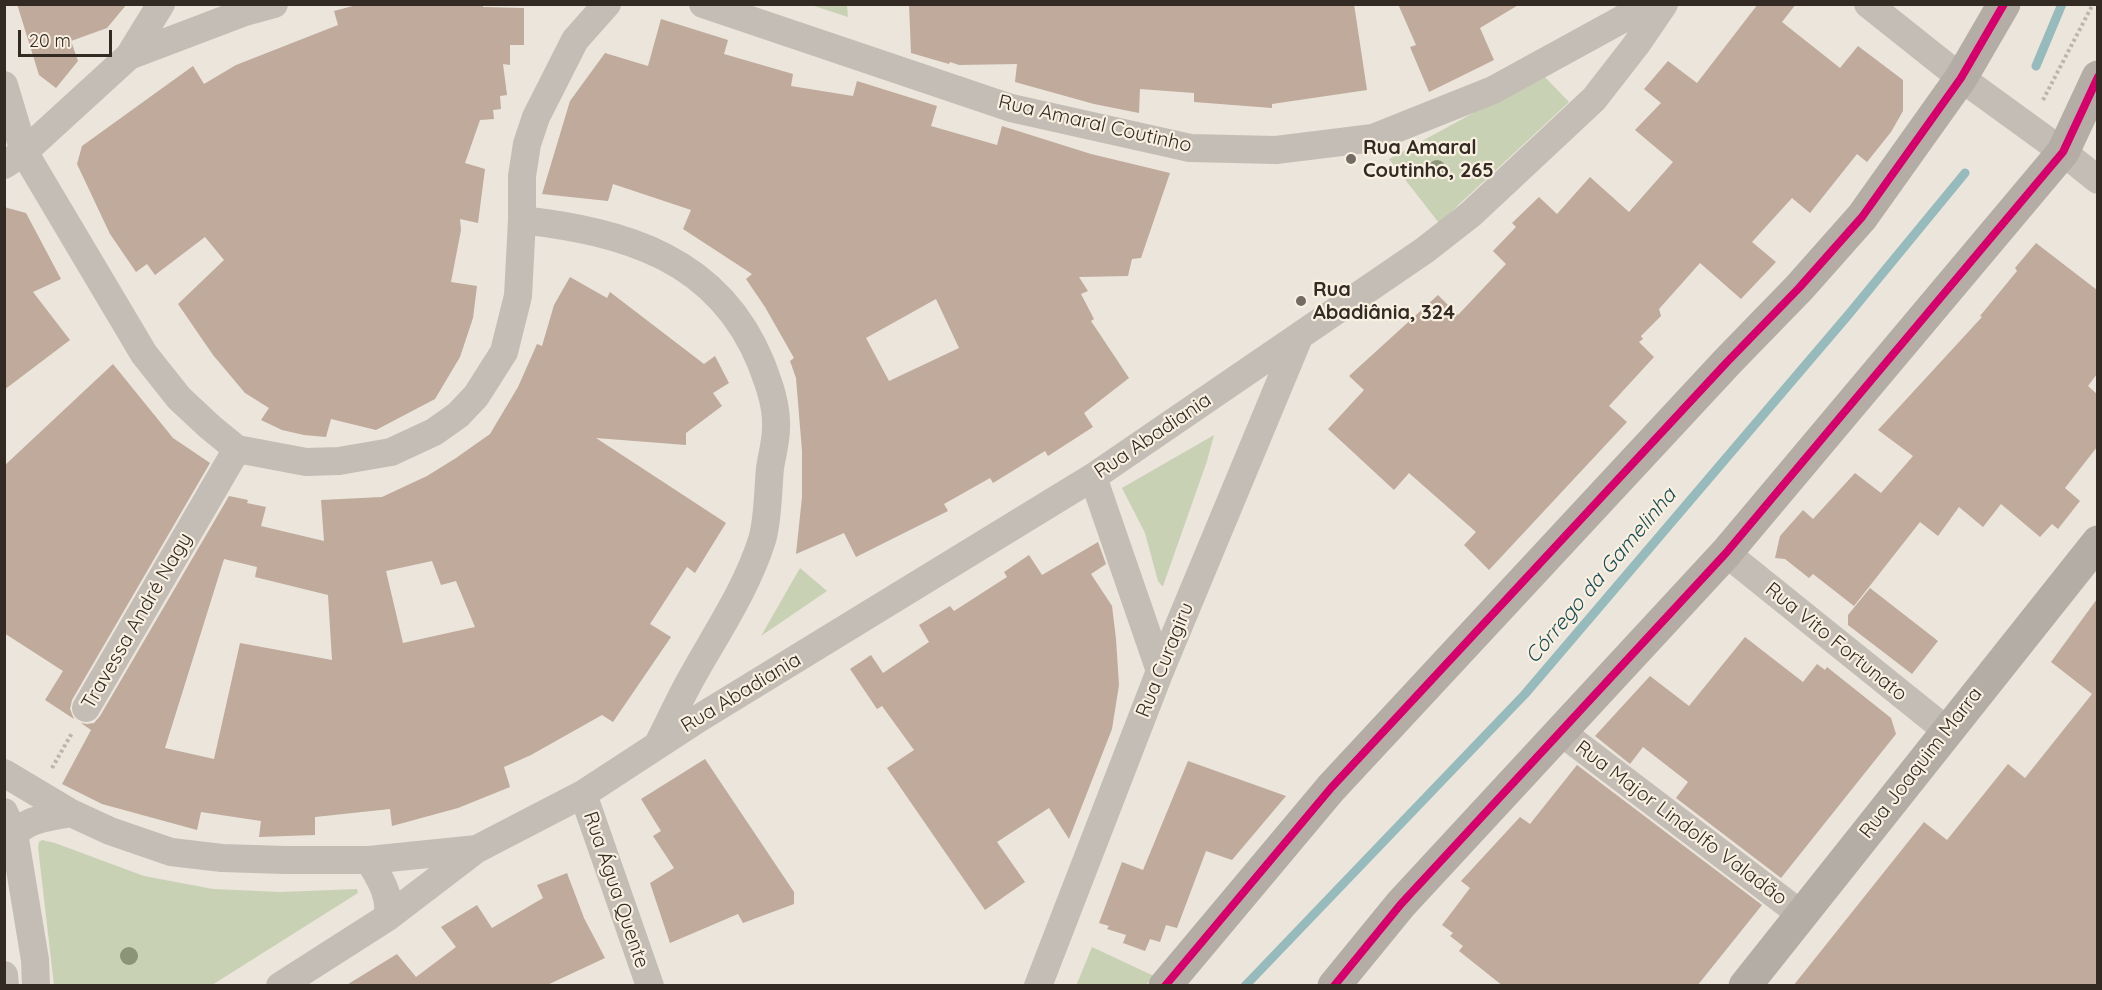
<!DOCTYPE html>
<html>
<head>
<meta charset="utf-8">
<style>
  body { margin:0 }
  #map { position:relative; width:2102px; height:990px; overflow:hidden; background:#ebe5db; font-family:Quicksand,sans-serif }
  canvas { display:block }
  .frame { position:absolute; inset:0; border:6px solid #332a24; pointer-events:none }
  .scale { position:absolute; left:18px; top:30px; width:94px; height:27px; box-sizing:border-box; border:3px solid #332a24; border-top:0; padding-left:8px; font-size:18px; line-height:21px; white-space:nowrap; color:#332a24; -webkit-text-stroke:4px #f9f0e1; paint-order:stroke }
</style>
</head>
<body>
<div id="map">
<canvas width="2102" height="990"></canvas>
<div class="frame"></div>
<div class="scale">20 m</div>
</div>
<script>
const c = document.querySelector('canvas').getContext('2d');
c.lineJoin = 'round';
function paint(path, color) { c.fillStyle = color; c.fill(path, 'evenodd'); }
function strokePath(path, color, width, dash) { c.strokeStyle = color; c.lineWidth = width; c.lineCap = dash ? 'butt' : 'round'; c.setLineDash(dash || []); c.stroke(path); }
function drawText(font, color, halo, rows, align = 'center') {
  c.font = font + ' Quicksand,sans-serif'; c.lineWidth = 4.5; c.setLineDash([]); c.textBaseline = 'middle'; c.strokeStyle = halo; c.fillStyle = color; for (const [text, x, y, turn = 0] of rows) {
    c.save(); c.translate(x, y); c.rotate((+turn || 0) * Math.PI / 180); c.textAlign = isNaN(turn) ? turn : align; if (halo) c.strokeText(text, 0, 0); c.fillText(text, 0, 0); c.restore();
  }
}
paint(new Path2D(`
  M 811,5 L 847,5 L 848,17 Z
  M 1543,75 L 1569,102 L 1439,223 L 1389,159 Z
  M 1214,435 L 1207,461 L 1163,586 L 1162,586 L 1158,581 L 1145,533 L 1122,488 Z
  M 800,568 L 827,591 L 761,636 Z
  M 42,840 L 55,843 L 144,876 L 213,889 L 281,892 L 357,889 L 358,893 L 212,985 L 54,985 L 38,847 L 39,842 Z
  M 1092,947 L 1154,976 L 1146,985 L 1076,986 Z`), '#c9d1b4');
strokePath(new Path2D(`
  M 2036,66 L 2062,4
  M 1245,986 L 1525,694 L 1849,314 L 1965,173`), '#97babc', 9);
paint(new Path2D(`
  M 17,4 L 127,4 L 107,28 L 71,41 L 78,61 L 56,88 L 39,75 Z
  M 360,4 L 483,4 L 483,7 L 524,8 L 524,45 L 510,45 L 510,65 L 503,64 L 507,95 L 500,96 L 501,109 L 493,110 L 494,119 L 480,120 L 465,163 L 485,169 L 478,223 L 460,219 L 461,230 L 451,282 L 477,286 L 473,318 L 460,357 L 435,399 L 376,430 L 331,419 L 326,437 L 304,435 L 282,430 L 261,420 L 269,408 L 245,393 L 213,355 L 178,304 L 224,260 L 205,237 L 155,275 L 147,264 L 136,272 L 110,234 L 77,164 L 82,146 L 193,66 L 204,84 L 236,65 L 338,25 L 334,11 Z
  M 909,4 L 1354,4 L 1367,90 L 1272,104 L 1272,108 L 1194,102 L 1194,93 L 1140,89 L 1139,113 L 1094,104 L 1015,82 L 1017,64 L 959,65 L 950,62 L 949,64 L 911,53 Z
  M 1398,4 L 1520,4 L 1480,28 L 1494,60 L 1429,92 L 1410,47 L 1416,45 Z
  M 1758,4 L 1796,4 L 1782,22 L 1840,68 L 1858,46 L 1903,80 L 1903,111 L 1891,132 L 1867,162 L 1857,154 L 1810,213 L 1792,198 L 1752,242 L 1776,262 L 1741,299 L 1700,263 L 1659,309 L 1661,316 L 1641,336 L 1643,339 L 1639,342 L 1654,357 L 1609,406 L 1627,422 L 1489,570 L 1464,545 L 1476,532 L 1409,473 L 1394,490 L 1328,429 L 1364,390 L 1349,376 L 1438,295 L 1458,315 L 1506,264 L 1493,251 L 1516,227 L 1512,223 L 1539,197 L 1557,214 L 1590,177 L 1629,212 L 1673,162 L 1635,130 L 1661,103 L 1644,89 L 1668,61 L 1697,83 Z
  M 661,19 L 728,40 L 724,54 L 793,74 L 791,86 L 853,96 L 857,81 L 937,106 L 931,126 L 997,145 L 1002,126 L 1091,154 L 1170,173 L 1141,258 L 1132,259 L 1128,276 L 1079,277 L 1088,291 L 1081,294 L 1094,319 L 1091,321 L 1129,378 L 1084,413 L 1093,427 L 1048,456 L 1045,451 L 993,483 L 990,478 L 944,504 L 948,511 L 856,557 L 844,533 L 796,554 L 802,497 L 802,451 L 796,378 L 790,361 L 794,358 L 765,307 L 746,279 L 752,274 L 683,229 L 691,210 L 613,184 L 608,201 L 542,194 L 570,101 L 605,53 L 648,66 ZM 936,299 L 959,348 L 889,381 L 866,338 Z
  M 4,207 L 26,213 L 61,279 L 33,292 L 70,340 L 4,390 Z
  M 2036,243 L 2097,290 L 2097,374 L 2088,386 L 2097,394 L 2097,447 L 2065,488 L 2080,501 L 2058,529 L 2052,524 L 2040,537 L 2001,504 L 1983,527 L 1959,507 L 1938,536 L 1920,522 L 1854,606 L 1813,574 L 1809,578 L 1785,559 L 1775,558 L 1780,536 L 1803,510 L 1813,519 L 1855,473 L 1881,493 L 1913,456 L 1878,430 L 1982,317 L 1980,316 L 2017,271 L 2015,268 Z
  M 570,277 L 607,298 L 610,292 L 704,364 L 715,356 L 729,383 L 713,393 L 722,406 L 686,433 L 686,445 L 596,438 L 726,523 L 695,573 L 687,567 L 650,624 L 671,637 L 613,722 L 602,715 L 531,755 L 504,767 L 510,787 L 458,808 L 392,826 L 390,809 L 315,817 L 315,835 L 259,837 L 261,821 L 201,812 L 197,830 L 102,804 L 62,784 L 91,730 L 81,723 L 87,724 L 94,723 L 100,716 L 229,496 L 248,500 L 247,503 L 266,507 L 261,526 L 324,541 L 321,500 L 382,497 L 427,476 L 456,458 L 490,434 L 518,387 L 537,344 L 542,346 L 554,305 ZM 224,559 L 257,567 L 255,577 L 328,595 L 332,660 L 240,643 L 214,759 L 165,748 ZM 432,561 L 441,585 L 456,581 L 475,627 L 403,643 L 386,571 Z
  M 113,364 L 173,438 L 210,463 L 72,700 L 70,709 L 74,719 L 45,700 L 63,671 L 4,633 L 4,466 Z
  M 1098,542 L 1106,564 L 1091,574 L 1112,606 L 1116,639 L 1119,685 L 1112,729 L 1069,839 L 1049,808 L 997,842 L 1025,882 L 985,910 L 887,768 L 914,750 L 882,706 L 877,709 L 850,669 L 871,655 L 883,673 L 929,642 L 919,625 L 950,606 L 954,611 L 1007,577 L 1004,572 L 1029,555 L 1042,575 Z
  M 1870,588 L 1938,641 L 1912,674 L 1848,625 L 1848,615 Z
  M 2097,599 L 2097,986 L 1793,986 L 1924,822 L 1947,840 L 2008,764 L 2025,778 L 2092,694 L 2051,662 Z
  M 1745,637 L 1803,682 L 1817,664 L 1825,670 L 1827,667 L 1891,718 L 1896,734 L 1781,878 L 1676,798 L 1688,782 L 1643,747 L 1630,764 L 1595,736 L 1650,676 L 1689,706 Z
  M 705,759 L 794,892 L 794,904 L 743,923 L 738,914 L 670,943 L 650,883 L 674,868 L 653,836 L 661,831 L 641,799 Z
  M 1188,761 L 1286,796 L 1232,860 L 1206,851 L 1177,928 L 1166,925 L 1160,942 L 1150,939 L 1145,951 L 1123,943 L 1126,935 L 1107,929 L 1109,926 L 1099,923 L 1122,862 L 1143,870 Z
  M 1577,765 L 1762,905 L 1697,986 L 1503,986 L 1459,951 L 1463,946 L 1450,936 L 1453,933 L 1442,925 L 1470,888 L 1461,881 L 1520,817 L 1530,824 Z
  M 567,873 L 584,918 L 605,958 L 545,986 L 345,986 L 397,954 L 416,977 L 456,947 L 441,927 L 477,905 L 492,928 L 543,898 L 537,885 Z`), '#bfaa9c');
strokePath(new Path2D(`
  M 2043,100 L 2093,4
  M 52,768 L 72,733`), '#bcb5ad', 4, [3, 3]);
strokePath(new Path2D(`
  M 703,4 L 1011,108 L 1190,148 L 1276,150 L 1373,138 L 1493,90 L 1650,4
  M 1868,4 L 1961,78 L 2063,152 L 2098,180
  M 129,56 L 245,12 L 274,4
  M 4,85 L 24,152 L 144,354 L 179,398 L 210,427 L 237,449 L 306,462 L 339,461 L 391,452 L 434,432 L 458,415 L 476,396 L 504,352 L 518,296 L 522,220 L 522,176 L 527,144 L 536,117 L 575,40 L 607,4
  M 4,165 L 24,152 L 129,56 L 161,4
  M 522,220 C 625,232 718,258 761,363 C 769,384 777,405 776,428 C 776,441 772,455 770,468 C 768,489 768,521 762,540 C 746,590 717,632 692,677 C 680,698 670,721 659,742
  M 1093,477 L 1160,671
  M 1726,553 L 1946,730
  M 86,708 L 237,449
  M 1561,732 L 1802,915
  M 4,773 L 71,813 L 110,831 L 171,852 L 222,858 L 285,860 L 369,860 L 477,849
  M 583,794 L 650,986
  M 4,812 L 14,833 L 35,960 L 36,986
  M 4,844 C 27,818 39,819 71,813
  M 369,860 C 380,879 391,895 388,917
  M 4,975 L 5,986
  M 280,986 L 388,917 L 477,849 L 583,794 L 701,717 L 1093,477 L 1425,250 L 1471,214 L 1594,99 L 1636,45 L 1664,4
  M 1038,986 L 1160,671 L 1299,337`), '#c3bdb5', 28);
strokePath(new Path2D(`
  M 1165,986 L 1331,788 L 1728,361 L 1799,288 L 1862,217 L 1961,78 L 2004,4
  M 1334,986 L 1401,904 L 1726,553 L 2063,152 L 2098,77
  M 1745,986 L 2098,542`), '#b4ada5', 33);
strokePath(new Path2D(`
  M 1165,986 L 1331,788 L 1728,361 L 1799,288 L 1862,217 L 1961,78 L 2004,4
  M 1334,986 L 1401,904 L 1726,553 L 2063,152 L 2098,77`), '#d6006c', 8);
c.fillStyle = '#8c9478';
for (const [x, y] of [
  [1437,169],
  [129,956]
]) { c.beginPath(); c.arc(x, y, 9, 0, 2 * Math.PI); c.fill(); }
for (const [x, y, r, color] of [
  [1351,159,6,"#736b64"],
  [1301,301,6,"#736b64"]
]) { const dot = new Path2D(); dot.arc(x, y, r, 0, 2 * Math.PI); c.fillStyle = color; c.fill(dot); strokePath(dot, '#f9f0e1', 2); }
drawText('20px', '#332a24', '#f9f0e1', [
  ["Rua Amaral Coutinho",1095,124,13],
  ["Rua Abadiania",1153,436,-34],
  ["Travessa André Nagy",137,621,-60],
  ["Rua Vito Fortunato",1836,642,39],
  ["Rua Curagiru",1165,660,-68],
  ["Rua Abadiania",741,693,-31],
  ["Rua Joaquim Marra",1921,763,-52],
  ["Rua Major Lindolfo Valadão",1681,823,37],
  ["Rua Água Quente",616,890,71]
]);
drawText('bold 20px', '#332a24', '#f9f0e1', [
  ["Rua Amaral",1363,148],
  ["Coutinho, 265",1363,171],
  ["Rua",1313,290],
  ["Abadiânia, 324",1313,313]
], 'left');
drawText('italic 21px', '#194c55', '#f9f0e1', [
  ["Córrego da Gamelinha",1601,576,-50]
]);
</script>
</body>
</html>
